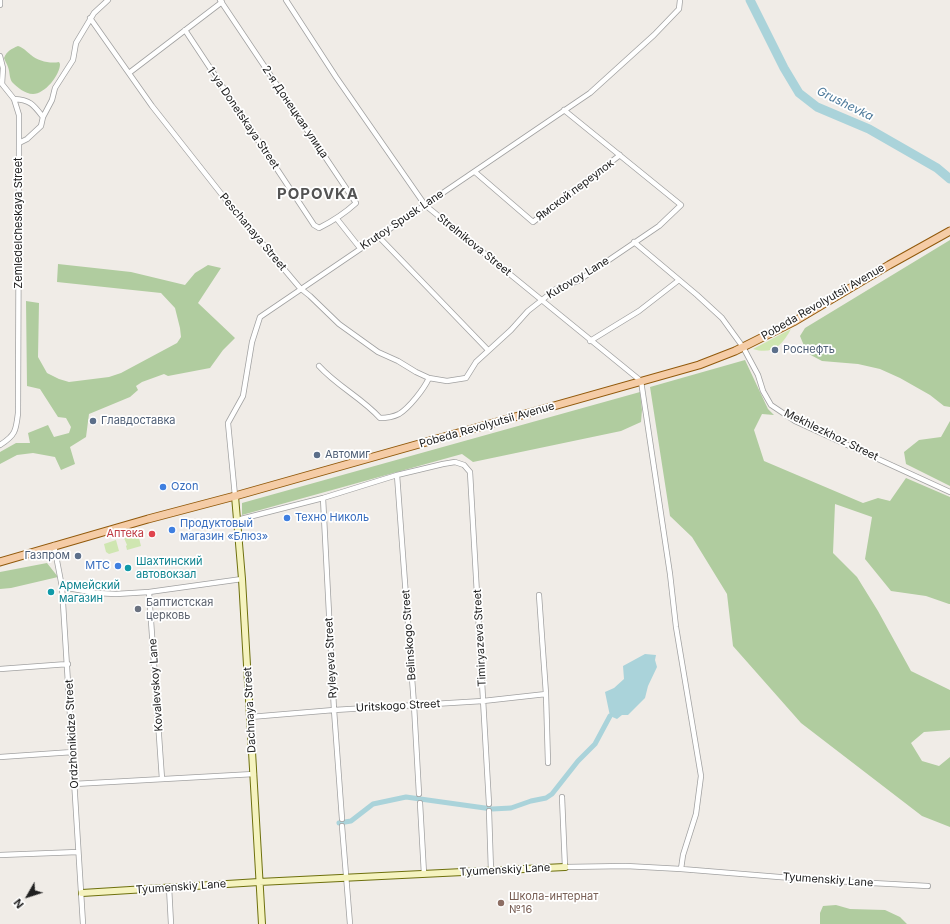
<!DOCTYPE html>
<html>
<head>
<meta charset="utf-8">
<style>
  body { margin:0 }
  #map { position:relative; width:950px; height:924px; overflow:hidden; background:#f0ece7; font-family:Inter,sans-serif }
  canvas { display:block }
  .north { position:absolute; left:8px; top:876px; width:40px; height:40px; -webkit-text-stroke:3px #fff; paint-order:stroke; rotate:231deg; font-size:11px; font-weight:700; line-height:16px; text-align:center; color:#202020 }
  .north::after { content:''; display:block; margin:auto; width:14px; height:18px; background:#202020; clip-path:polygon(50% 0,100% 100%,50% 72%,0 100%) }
</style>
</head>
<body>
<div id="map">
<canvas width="950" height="924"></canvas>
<div class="north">N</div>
</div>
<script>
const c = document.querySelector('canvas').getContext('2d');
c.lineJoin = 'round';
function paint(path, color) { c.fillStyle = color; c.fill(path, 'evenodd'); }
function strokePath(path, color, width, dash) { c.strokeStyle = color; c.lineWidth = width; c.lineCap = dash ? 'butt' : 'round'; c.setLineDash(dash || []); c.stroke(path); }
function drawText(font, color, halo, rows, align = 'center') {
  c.font = font + ' Inter,sans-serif'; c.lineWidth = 3.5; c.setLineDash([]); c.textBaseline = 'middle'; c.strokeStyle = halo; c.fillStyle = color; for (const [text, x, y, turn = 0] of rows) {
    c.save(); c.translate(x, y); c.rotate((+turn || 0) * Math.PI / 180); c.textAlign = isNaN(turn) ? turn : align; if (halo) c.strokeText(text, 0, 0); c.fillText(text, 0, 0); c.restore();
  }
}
paint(new Path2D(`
  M 791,329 C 782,346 772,355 753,349 Z
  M 138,534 L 141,546 L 127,550 L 126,546 L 127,545 L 124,538 Z
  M 116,540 L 119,551 L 109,554 L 106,552 L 104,544 Z`), '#cfe6b1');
paint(new Path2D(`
  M 18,46 C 24,48 26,51 31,55 C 38,61 50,64 59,62 L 60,64 C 60,75 45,94 33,94 C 25,94 17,87 12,82 C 9,77 10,72 8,67 C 7,64 5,61 4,58 C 7,51 11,49 18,46 Z
  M 950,240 L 950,407 L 944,406 L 930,395 L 900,378 L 880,369 L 858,364 L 822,361 L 807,353 L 800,336 L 805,328 Z
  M 58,264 L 131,272 L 185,285 L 195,273 L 208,265 L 221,268 L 198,303 L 235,338 L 223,350 L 210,368 L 168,376 L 164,374 L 142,382 L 136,386 L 138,390 L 130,397 L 89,414 L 86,437 L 70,447 L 75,464 L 61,470 L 55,457 L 33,453 L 17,455 L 0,464 L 0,452 L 16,443 L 30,443 L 28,433 L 48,425 L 54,437 L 69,433 L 71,427 L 66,418 L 58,417 L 40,389 L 27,386 L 26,301 L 39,303 L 38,357 L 47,373 L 59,379 L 69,382 L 109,377 L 121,373 L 177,343 L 181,337 L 180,328 L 175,308 L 161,293 L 57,282 Z
  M 745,360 L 768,409 L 774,415 L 762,414 L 754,430 L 764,461 L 863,503 L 878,498 L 890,501 L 906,478 L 950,497 L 950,604 L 949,604 L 926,596 L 891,591 L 865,559 L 872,517 L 835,504 L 833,553 L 857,577 L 878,611 L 911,671 L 950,690 L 950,730 L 924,732 L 911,743 L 922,761 L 939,766 L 950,757 L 950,827 L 922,816 L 801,723 L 733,646 L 727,594 L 692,537 L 670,516 L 650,387 Z
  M 640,392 L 642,410 L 641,422 L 621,431 L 473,462 L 462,454 L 242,515 L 242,503 Z
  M 950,421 L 950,486 L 906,464 L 904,452 L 919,440 L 941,437 Z
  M 47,563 L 58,577 L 11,588 L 0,589 L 0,572 Z
  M 836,905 L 850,909 L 885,910 L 900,917 L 907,924 L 820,924 L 820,913 L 823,906 Z`), '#b0cc9f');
paint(new Path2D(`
  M 645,654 L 656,655 L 655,660 L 657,667 L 648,686 L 645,698 L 628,715 L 622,715 L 617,719 L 610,716 L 605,692 L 614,688 L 624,679 L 623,666 Z`), '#aad3da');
strokePath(new Path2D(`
  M 339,823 L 351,821 L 373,804 L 406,797 L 492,809 L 511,808 L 531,801 L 546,798 L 552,794 L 578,761 L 595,744 L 610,716`), '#aad3da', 5);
strokePath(new Path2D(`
  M 750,0 L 784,68 L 799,93 L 817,107 L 869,129 L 937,168 L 950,179`), '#aad3da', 9);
const street = new Path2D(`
  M 286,0 L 336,77 L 425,205 L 641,381 L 670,574 L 676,627 L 701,776 L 696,814 L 683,855 L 681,869
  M 0,5 L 0,0
  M 90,18 L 152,106 L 234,210 L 300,288 L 310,296 L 339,324 L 378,352 L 398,361 L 416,372 L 429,378 L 447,381 L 466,378 L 476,362 L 511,330 L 528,311 L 556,289 L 578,281 L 659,226 L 681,205 L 564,110
  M 185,30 L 314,225 L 319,228 C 333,221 344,214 356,203 L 220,0
  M 0,56 L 3,68 L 2,84 L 14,99 L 19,115 L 19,143
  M 129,73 L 222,2
  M 14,99 C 30,100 33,104 43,117
  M 475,172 L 533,222 L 620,155
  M 337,219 L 360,248
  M 378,236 L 488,350
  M 634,242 L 697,295 L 722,318 L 743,347 L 758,375 L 763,391 L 771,405 L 795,421 L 950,492
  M 590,341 L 639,311 L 679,280
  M 319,366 C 337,386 362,398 380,418 C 387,418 393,417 399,414 C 409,408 424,389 429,378
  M 0,445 C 16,435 16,430 18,413 L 19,143 L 27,139 L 41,126 L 43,117 L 52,100 L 55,88 L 73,60 L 76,43 L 94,13 L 108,0
  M 397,475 L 414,705 L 419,794
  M 235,496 L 228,423 L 243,396 L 252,342 L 260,317 L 590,93 L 654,35 L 679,9 L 680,0
  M 323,498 L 334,710 L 342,819
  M 237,520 L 323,498 L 397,475 L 443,464 L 455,462 L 464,465 L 470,472 L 489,804
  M 54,545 L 62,587 L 83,924
  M 62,587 L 96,593 L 116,594 L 149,592 L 242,579
  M 149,592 L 162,779
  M 539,595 L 546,694 L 548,763
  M 0,669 L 68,664
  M 250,717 L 334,710 L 483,701 L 546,694
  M 0,757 L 73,752
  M 74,784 L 254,774
  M 562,797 L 565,867 L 626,866 L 681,869 L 816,880 L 928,886
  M 420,803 L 424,874
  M 489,811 L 491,871
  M 342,826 L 350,924
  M 0,855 L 78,852
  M 169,887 L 171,924`);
const secondary = new Path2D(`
  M 235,496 L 242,579 L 262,924
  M 82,893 L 259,882 L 565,867`);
const primary = new Path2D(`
  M 0,562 L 148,519 L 235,496 L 699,365 L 735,351 L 795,321 L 889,265 L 950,231`);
strokePath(street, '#a1a1a1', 6);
strokePath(secondary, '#6e700d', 8);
strokePath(primary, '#91590b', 9);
strokePath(street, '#fff', 4.5);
strokePath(secondary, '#f5f3bf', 6);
strokePath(primary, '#f5cca6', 7);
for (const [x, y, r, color] of [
  [775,350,4,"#5c6f8a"],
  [93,421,4,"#5c6f8a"],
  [317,455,4,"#5c6f8a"],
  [163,487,4,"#3f7fe0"],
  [287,518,4,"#3f7fe0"],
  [172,530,4,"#3f7fe0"],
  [152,534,4,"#e0444e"],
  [78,556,4,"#5c6f8a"],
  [118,566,4,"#3f7fe0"],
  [128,568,4,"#0f9aa8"],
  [51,592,4,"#0f9aa8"],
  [138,609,4,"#6b7280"],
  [501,903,4,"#8d6e63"]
]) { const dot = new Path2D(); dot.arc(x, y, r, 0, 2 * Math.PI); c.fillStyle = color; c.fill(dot); strokePath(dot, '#fff', 1.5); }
drawText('11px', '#202020', '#fff', [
  ["2-я Донецкая улица",295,112,56],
  ["1-ya Donetskaya Street",243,118,56],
  ["Ямской переулок",575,190,-37],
  ["Krutoy Spusk Lane",402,220,-34],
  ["Zemledelcheskaya Street",19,223,-90],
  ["Peschanaya Street",253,232,50],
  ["Strelnikova Street",474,245,39],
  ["Kutovoy Lane",578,278,-31],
  ["Pobeda Revolyutsii Avenue",823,302,-30],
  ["Pobeda Revolyutsii Avenue",487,425,-16],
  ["Mekhlezkhoz Street",831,435,26],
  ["Belinskogo Street",409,635,-94],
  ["Timiryazeva Street",480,638,-93],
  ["Ryleyeva Street",331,658,-93],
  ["Kovalevskoy Lane",156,685,-94],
  ["Uritskogo Street",398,706,-3],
  ["Dachnaya Street",250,710,-93],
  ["Ordzhonikidze Street",72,734,-93],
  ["Tyumenskiy Lane",505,870,-3],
  ["Tyumenskiy Lane",828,880,4],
  ["Tyumenskiy Lane",181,887,-4]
]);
drawText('11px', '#4e5e75', '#fff', [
  ["Роснефть",783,350],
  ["Главдоставка",101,421],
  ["Автомиг",325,455],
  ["Газпром",70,556,"right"]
], 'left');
drawText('11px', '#366cbe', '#fff', [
  ["Ozon",171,487],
  ["Техно Николь",295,518],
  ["Продуктовый",180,524],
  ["магазин «Блюз»",180,537],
  ["МТС",110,566,"right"]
], 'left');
drawText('11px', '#be3a42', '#fff', [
  ["Аптека",144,534]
], 'right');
drawText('11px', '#0d838f', '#fff', [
  ["Шахтинский",136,562],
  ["автовокзал",136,575],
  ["Армейский",59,586],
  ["магазин",59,599]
], 'left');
drawText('11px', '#5b616d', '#fff', [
  ["Баптистская",146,603],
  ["церковь",146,616]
], 'left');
drawText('11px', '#785e54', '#fff', [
  ["Школа-интернат",509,897],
  ["№16",509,910]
], 'left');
drawText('italic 12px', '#4c799a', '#fff', [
  ["Grushevka",845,104,26]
]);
c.letterSpacing = '1px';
drawText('bold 15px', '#535353', '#fff', [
  ["POPOVKA",318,194]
]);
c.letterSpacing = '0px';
</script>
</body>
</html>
